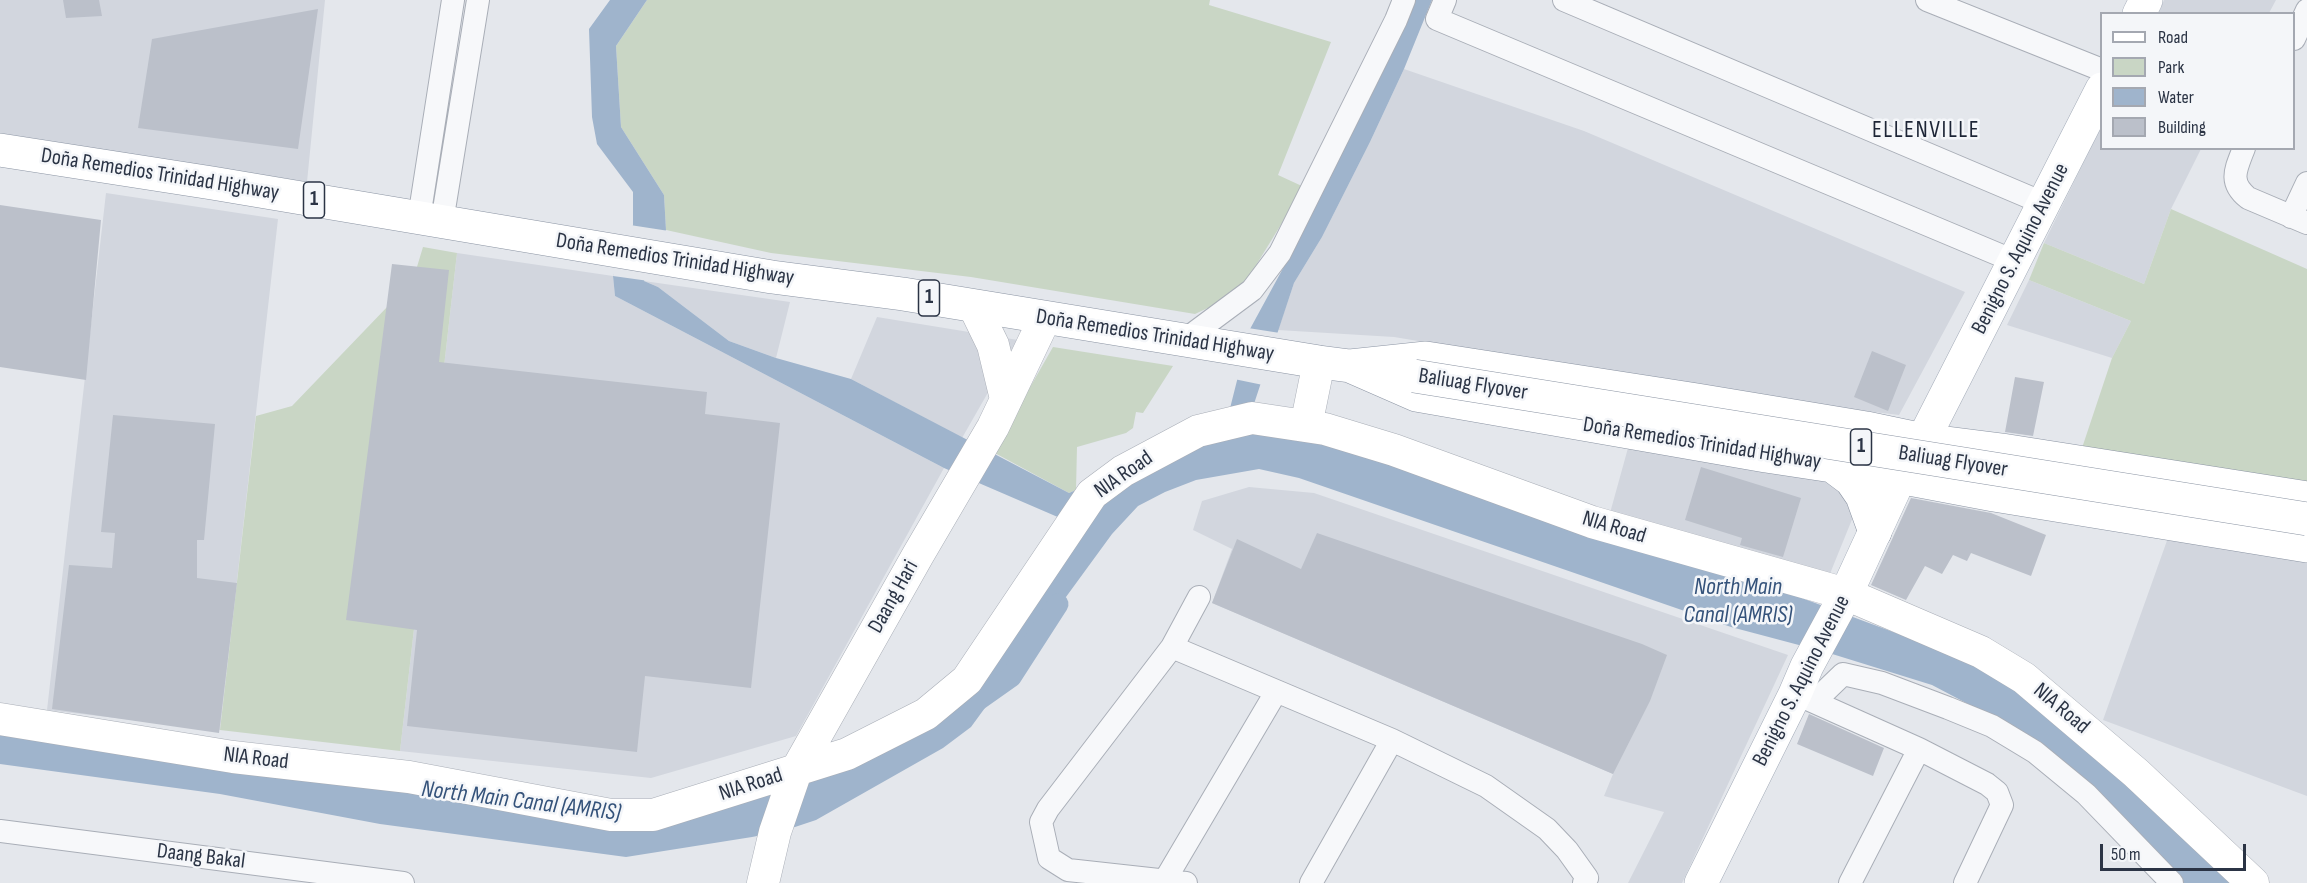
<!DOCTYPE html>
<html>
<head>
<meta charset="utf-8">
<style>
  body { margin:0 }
  #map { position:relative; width:2307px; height:883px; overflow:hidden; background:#e4e7ec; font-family:"Sofia Sans Condensed",sans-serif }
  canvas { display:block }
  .legend { position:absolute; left:2100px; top:12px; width:195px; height:138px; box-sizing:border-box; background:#f4f6f9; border:2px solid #a4a8b1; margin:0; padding:8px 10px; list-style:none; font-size:18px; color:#2b3445 }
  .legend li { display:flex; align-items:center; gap:12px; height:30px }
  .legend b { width:30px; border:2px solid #a4a8b1 }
  .scale { position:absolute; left:2100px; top:844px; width:146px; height:27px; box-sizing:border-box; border:3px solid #2b3445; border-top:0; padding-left:8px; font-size:18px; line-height:21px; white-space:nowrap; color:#2b3445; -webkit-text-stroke:4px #f4f6f9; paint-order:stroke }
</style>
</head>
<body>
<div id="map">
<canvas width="2307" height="883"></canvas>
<ul class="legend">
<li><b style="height:8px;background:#fff"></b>Road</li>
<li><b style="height:16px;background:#c9d6c5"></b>Park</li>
<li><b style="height:16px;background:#9fb4cc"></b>Water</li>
<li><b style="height:16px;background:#bbc0ca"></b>Building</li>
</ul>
<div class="scale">50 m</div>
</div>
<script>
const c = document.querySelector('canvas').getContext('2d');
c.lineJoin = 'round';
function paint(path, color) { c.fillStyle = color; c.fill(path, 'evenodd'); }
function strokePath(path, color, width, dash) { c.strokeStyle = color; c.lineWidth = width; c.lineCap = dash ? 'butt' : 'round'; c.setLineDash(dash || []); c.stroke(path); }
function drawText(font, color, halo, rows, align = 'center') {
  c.font = font + ' "Sofia Sans Condensed",sans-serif'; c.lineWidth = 5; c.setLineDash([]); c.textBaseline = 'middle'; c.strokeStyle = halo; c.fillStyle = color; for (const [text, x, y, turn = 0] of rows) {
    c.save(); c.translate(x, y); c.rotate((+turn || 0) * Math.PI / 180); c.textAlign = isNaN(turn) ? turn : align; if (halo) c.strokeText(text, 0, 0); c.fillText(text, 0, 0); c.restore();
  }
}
paint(new Path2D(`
  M 0,0 L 325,0 L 307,182 L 0,133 Z
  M 2164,0 L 2276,0 L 2269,13 L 2158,14 Z
  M 1404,69 L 1584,131 L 1965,292 L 1899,415 L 1753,397 L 1394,337 L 1278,330 L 1294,283 L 1322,237 L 1370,142 Z
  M 2101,127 L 2102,148 L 2201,149 L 2171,209 L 2144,284 L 2044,243 Z
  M 106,193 L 278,219 L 220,730 L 47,710 Z
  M 457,253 L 613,276 L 615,296 L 944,468 L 796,736 L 651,778 L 400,751 Z
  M 2029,280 L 2131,321 L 2112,358 L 2007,325 Z
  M 644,281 L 790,302 L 776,358 L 729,341 L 658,287 Z
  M 877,317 L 1018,340 L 962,438 L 851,379 Z
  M 1628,448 L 1850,482 L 1853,517 L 1827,581 L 1610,513 Z
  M 1249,487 L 1314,493 L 1788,655 L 1682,883 L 1628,883 L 1664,812 L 1604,796 L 1613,774 L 1212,603 L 1232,549 L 1193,530 L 1202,501 Z
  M 2169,535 L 2307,554 L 2307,796 L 2103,720 Z`), '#d2d6de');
paint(new Path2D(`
  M 647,0 L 1210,0 L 1209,5 L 1331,42 L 1278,175 L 1304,187 L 1247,280 L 1212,306 L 1195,314 L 971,277 L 771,253 L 666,230 L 664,195 L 621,127 L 616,46 Z
  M 2171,209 L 2307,269 L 2307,488 L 2082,448 L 2112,358 L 2131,321 L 2029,280 L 2044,243 L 2144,284 Z
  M 423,247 L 457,253 L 400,751 L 220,730 L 256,416 L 292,406 L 413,280 Z
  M 1053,347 L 1173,366 L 1143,413 L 1136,412 L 1133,428 L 1126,433 L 1077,447 L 1076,490 L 1069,493 L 993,452 Z`), '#c9d6c5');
paint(new Path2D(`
  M 610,0 L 647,0 L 616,46 L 621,127 L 664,195 L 666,230 L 644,281 L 658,287 L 729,341 L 776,358 L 851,379 L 1069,493 L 1076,490 L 1100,502 L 1157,459 L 1222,440 L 1250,329 L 1287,261 L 1412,0 L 1432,0 L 1404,69 L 1370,142 L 1322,237 L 1294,283 L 1244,434 L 1290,429 L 1748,578 L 1998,671 L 2241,883 L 2182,883 L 1987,714 L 1932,685 L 1829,653 L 1731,627 L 1299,478 L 1259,469 L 1196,480 L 1165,492 L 1138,506 L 1112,534 L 971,727 L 943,748 L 816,820 L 783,831 L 752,837 L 626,857 L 380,824 L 220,794 L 0,764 L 0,727 L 598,817 L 916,733 L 1060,518 L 944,468 L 615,296 L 613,276 L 633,225 L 633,192 L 597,144 L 592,117 L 589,29 Z`), '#9fb4cc');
paint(new Path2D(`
  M 630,225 L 669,231 L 648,279 L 656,282 L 613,276 L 615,263 Z
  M 1248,328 L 1280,333 L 1263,385 L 1234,379 Z`), '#e4e7ec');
strokePath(new Path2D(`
  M 977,701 L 1011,677 L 1058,604`), '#9fb4cc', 21);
paint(new Path2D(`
  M 63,0 L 99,0 L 102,16 L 66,18 Z
  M 318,9 L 298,149 L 138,128 L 152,39 Z
  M 0,205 L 101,220 L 86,380 L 0,367 Z
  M 392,264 L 449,270 L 439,362 L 707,392 L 705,414 L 780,423 L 751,688 L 645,676 L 637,752 L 407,726 L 417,630 L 346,620 Z
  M 1872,351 L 1906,365 L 1888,411 L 1854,397 Z
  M 2015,377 L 2044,382 L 2033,436 L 2005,432 Z
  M 113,415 L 215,424 L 204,540 L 197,540 L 197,578 L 237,583 L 219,733 L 52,709 L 69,565 L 112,568 L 115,533 L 101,532 Z
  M 1701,467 L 1801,498 L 1783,557 L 1740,545 L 1742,538 L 1685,520 Z
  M 1911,498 L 1991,513 L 2046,535 L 2031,576 L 1971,553 L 1967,561 L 1953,555 L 1942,574 L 1925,566 L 1906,600 L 1871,585 Z
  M 1317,533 L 1642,644 L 1667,655 L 1650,701 L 1613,774 L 1212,603 L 1237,539 L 1301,569 Z
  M 1809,714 L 1884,748 L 1873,776 L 1797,744 Z`), '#bbc0ca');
const street = new Path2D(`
  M 1445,0 L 1437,19 L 2014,261
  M 1564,0 L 2043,203
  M 1927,0 L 2102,70
  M 2294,39 L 2307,10
  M 2244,148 C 2236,169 2228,182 2248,198 L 2307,223
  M 2291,217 L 2307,183
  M 419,218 L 453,0
  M 442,222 L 478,0
  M 1186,339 L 1252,290 L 1280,253 L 1396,20 L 1404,0
  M 1172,647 L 1392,740 L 1486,786 L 1547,829 L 1567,850 L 1587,878 L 1584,883
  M 1803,697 L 1919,749
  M 1815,701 L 1843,674 L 1882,683 L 1948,708 L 1992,726 L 2035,752 L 2086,794 L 2172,883
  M 0,831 L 403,883
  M 1165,880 L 1276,692
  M 1186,883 L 1068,870 L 1049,858 L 1041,822 L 1048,809 L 1172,647 L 1199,597
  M 1311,883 L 1392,740
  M 1850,883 L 1919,749 L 1987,784 L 1997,792 L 2002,805 L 1965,883`);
const secondary = new Path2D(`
  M 974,306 L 993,345 L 1006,399
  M 1306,426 L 1319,362
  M 0,719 L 233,757 L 409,777 L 611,815 L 653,815 L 847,754 L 926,714 L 967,680 L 1092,494 L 1123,471 L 1198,431 L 1252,418 L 1325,429 L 1394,450 L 1592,522 L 1846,594 L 1981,652 L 2024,678 L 2136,773 L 2253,883
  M 763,883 L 775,832 L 796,771 L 918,555 L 993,427 L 1045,318`);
const primary = new Path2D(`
  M 2139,14 L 2146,0
  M 1923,440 L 2102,89
  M 1701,883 L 1795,694 L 1807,666 L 1846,594 L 1900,477`);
const highway = new Path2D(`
  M 0,150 L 212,183 L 772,277 L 903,294 L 1319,362 L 1350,366 L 1426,358 L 1697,400 L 1866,428 L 1923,440 L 2002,450 L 2307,498
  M 1352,367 L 1416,395 L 1766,456 L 1872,472 L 1994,495 L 2307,546
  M 1831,465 L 1851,480 L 1862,496 L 1875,532`);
strokePath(street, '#a9aeb7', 24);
strokePath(secondary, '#a9aeb7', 33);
strokePath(primary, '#a3abb8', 34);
strokePath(highway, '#8b94a3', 34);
strokePath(street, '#f7f8fa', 22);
strokePath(secondary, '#fff', 32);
strokePath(primary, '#fff', 33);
strokePath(highway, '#fff', 33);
const highwayBridge = new Path2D(`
  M 1414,376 L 2307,519`);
strokePath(highwayBridge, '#8b94a3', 34, []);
strokePath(highwayBridge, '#fff', 33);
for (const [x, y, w] of [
  [314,200,21],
  [929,298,21],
  [1861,447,21]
]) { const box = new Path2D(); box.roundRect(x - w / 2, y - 18, w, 36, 4.5); c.fillStyle = '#f4f6f9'; c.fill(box); strokePath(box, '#2b3445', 1.5); }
drawText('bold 21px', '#2b3445', null, [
  ["1",314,200],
  ["1",929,298],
  ["1",1861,447]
]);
drawText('22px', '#2b3445', '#f4f6f9', [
  ["Doña Remedios Trinidad Highway",160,175,9],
  ["Benigno S. Aquino Avenue",2021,249,-63],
  ["Doña Remedios Trinidad Highway",675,260,9],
  ["Doña Remedios Trinidad Highway",1155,336,9],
  ["Baliuag Flyover",1473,385,9],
  ["Doña Remedios Trinidad Highway",1702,444,9],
  ["Baliuag Flyover",1953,462,9],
  ["NIA Road",1124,475,-35],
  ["NIA Road",1614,528,17],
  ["Daang Hari",894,597,-61],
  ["Benigno S. Aquino Avenue",1802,681,-63],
  ["NIA Road",2061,709,40],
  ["NIA Road",256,759,7],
  ["NIA Road",751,785,-18],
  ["Daang Bakal",201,857,7]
]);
c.letterSpacing = '1.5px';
drawText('24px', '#1d2536', '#f4f6f9', [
  ["ELLENVILLE",1926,131]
]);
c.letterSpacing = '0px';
drawText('italic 24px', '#34527a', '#f4f6f9', [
  ["North Main",1738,588],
  ["Canal (AMRIS)",1738,616],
  ["North Main Canal (AMRIS)",521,802,7]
]);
</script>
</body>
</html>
